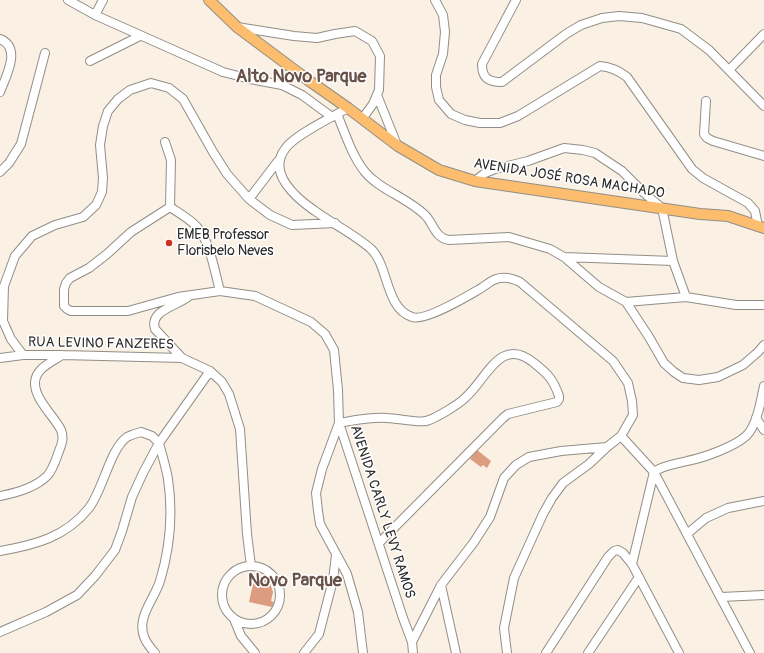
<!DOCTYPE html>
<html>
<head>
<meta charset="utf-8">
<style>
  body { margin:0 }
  canvas { display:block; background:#faf0e3 }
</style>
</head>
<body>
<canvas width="764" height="653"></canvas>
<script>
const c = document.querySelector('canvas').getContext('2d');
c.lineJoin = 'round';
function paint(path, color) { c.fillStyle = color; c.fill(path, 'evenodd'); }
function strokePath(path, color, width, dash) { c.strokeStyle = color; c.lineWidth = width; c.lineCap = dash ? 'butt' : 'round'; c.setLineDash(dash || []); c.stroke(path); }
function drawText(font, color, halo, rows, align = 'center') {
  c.font = font + ' Pangolin,sans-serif'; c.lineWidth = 3; c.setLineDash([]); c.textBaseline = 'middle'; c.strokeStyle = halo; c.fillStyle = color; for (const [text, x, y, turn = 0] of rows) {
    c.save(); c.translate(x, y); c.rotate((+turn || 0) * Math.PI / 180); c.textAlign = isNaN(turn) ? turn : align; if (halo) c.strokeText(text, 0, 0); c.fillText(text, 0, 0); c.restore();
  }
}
paint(new Path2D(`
  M 477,450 L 491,461 L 487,468 L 483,465 L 481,467 L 470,459 Z
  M 255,575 L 265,578 L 270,583 L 273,592 L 271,601 L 274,602 L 272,607 L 249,602 Z`), '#dd9b80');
const minor = new Path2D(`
  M 68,0 L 95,15 L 223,72 L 250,79 L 282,85 L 302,95 L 332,117
  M 435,0 L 443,15 L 445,32 L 443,54 L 436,75 L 436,87 L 439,100 L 451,114 L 465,120 L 480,123 L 500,123 L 518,116 L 600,66 C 611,67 618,70 627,77 L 692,169 L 703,178 L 748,203 L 755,211 L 758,226
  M 516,0 L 482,64 C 482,78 488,82 502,82 L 566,34 L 581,25 L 602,18 L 619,16 L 642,18 L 681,29 L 709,50 L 764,106
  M 95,15 L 103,0
  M 237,27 L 294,36 L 317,38 L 335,34 L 355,31 L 372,41 L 380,56 L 379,90 L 373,104 L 362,119
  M 0,39 C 22,48 6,76 0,92
  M 90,61 L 140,36
  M 729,70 L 764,34
  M 377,95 L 397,145
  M 706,101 L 704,134 L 707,138 L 713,141 L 764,156
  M 348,108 C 334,116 293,136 285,149 C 267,173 296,198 315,211 C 333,224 354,234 371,249 C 389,266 385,308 412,317 C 424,322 466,297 478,290 C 484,287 490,281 496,279 C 505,276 512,278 520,282 L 613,361 L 628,383 L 632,401 L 633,415 L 621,436 L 607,447 L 561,451 L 529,457 L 516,465 L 504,478 L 490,517 L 474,542 L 441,585 L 412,642
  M 337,114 C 345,133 352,156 365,172 C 380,190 408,198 425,215 C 434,224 435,238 449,240 L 509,237 L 550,249 L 564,257 L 599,287 L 626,302 L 649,337 L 664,363 L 674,372 L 683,378 L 699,380 L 718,377 L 743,365 L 758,352 L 764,345
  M 165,142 L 171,160 L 170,207
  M 0,172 L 9,163 L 21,144 L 45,53
  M 475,181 L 485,173 L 495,169 L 528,161 L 564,148 L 583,150 L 595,153 L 622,171 L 644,193 L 662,208 L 673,261 L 686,297
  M 249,199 L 278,161
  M 170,207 L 131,232 L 107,254 L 89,268 L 70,278 L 66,283 L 64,289 L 64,306 L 67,309 L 71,311 L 128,311 L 178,297 L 220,291 L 255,296 L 311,322 L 325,334 L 334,350 L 338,390 L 339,423 L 403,618 L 412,642 L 413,653
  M 170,207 C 179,213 190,219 197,227 C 210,241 215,273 220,291
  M 564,257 L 673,261
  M 626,302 L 686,297 L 736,305 L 764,305
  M 23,355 L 11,339 L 3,321 L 4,286 L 15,256 L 32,236 L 55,225 L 83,217 L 96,205 L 102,192 L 103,178 L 100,145 L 103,126 L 108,111 L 118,99 L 130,90 L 151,83 L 169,88 L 183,99 L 213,152 L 227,174 L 249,199 L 270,215 L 292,225 L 335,223
  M 0,358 L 23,355 L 62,355 L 182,358 L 210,371 L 222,382 L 229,394 L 240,429 L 247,534 L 251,566
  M 182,358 L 155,329 C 149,310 178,306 189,296
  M 756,418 L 764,430
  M 621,436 L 654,472 L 750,653
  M 654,472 C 663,465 676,464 687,461 C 703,458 734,447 746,436 C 757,426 761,400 764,386
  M 0,496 C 16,493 35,488 47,476 C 53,470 56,459 59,451 C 62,444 64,438 61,430 C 54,416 34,399 35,382 C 36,368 52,362 62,355
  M 687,534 L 706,518 L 728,508 L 764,501
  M 0,551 C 35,545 66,537 89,508 C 103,490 110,449 127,437 C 131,435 137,433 141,432 L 152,436 L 159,443
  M 632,564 L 654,472
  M222 595a29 29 0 1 1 58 0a29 29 0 1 1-58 0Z
  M 441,585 L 456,653
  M 721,597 L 764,595
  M 234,619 L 241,636 L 255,653
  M 0,632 L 46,612 L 77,595 L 95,576 L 115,550 L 122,531 L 132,497 L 143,473 L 159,443 L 210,371
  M 155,653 C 146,643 140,634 143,620 C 145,608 156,594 160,581 C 170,548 173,513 168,479 C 166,467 162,455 159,443
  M 304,653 L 319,634 L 333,580 L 336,555
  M 363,653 L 358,612 L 347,574 L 320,524 L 318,511 L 316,493 L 322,469 L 339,423 C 356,420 369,417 387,418 C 397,418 417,423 426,421 C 435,419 459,404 465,398 C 487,379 500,335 534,363 C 548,374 553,379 559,396 L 559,399 L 557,402 L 508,414 L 503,418 L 379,543
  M 507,653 L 504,628 L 514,578 L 543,514 L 552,498 L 563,483 L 589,464 L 607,447
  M 546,653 L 608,557 L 614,551 L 618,550 L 623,553 L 632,564 L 679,653
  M 588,653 L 639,577`);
const major = new Path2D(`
  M 209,0 L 237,27 L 308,80 L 348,108 L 398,146 L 439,170 L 475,181 L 700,214 L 728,216 L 764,228`);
strokePath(minor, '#928e87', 10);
strokePath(major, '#928e87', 12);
strokePath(minor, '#fff', 8);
strokePath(major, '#fcbd6e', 10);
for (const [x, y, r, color] of [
  [169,243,4,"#c8321e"]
]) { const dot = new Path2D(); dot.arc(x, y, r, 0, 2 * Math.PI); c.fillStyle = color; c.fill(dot); strokePath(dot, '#fff', 1.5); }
drawText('14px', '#2b2b2b', '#fff', [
  ["AVENIDA JOSÉ ROSA MACHADO",569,179,9],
  ["RUA LEVINO FANZERES",101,344,1],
  ["AVENIDA CARLY LEVY RAMOS",382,512,72]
]);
drawText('14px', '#2b2b2b', '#fff', [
  ["EMEB Professor",177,235],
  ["Florisbelo Neves",177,251]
], 'left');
drawText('bold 18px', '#695249', '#fff', [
  ["Alto Novo Parque",301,77],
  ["Novo Parque",295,581]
]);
</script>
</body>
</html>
